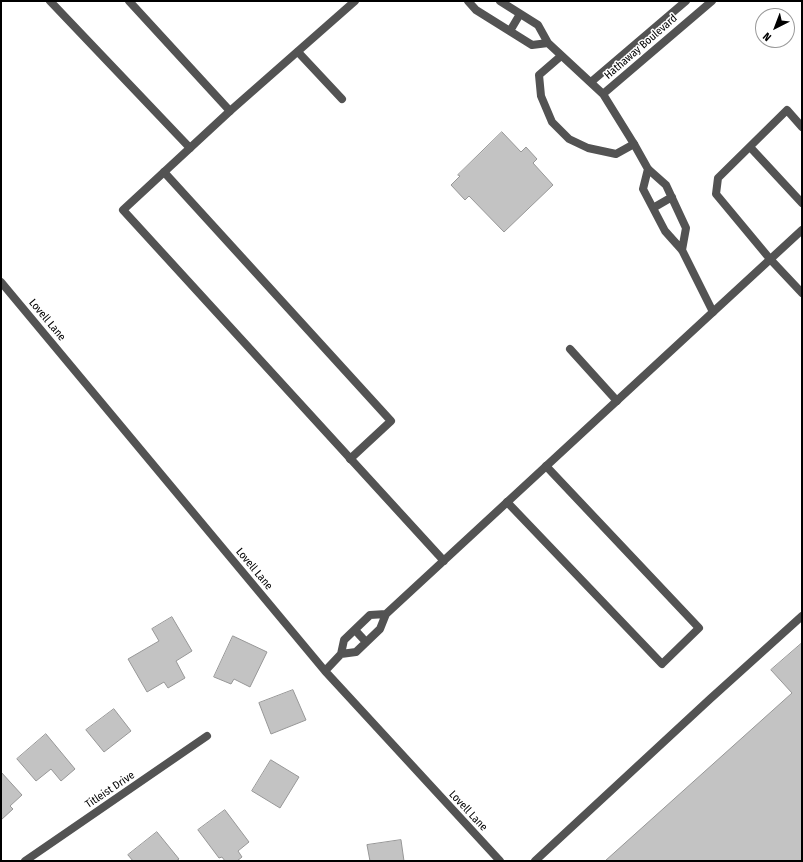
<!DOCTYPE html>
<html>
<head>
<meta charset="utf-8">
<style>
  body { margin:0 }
  #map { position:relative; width:803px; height:862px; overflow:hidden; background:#fff; font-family:"Fira Sans Condensed",sans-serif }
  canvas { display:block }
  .frame { position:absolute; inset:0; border:2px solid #000; pointer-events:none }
  .north { position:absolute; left:755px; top:8px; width:40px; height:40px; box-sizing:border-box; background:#fff; border:1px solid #999; border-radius:50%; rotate:222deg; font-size:11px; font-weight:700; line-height:16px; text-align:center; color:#000 }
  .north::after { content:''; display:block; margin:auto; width:14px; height:18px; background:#000; clip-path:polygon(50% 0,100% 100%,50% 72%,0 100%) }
</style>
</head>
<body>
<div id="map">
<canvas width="803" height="862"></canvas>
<div class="frame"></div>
<div class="north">N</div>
</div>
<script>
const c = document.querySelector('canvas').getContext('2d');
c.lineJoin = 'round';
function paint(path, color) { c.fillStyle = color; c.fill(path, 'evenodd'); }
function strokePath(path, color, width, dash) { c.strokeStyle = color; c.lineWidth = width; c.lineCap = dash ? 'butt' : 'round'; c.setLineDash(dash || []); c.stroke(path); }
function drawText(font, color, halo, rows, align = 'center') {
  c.font = font + ' "Fira Sans Condensed",sans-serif'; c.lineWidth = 3; c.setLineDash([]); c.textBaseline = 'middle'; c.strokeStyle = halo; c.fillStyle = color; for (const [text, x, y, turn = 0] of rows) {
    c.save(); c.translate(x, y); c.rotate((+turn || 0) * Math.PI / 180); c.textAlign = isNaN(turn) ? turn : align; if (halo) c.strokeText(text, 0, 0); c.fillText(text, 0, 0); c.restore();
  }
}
const building = new Path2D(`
  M 502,132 L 521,152 L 526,147 L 537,159 L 533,163 L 553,185 L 504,232 L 469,196 L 465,200 L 451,185 L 460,176 L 458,175 Z
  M 172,617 L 192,651 L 176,661 L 185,678 L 168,688 L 164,682 L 147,692 L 128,659 L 159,641 L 152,629 Z
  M 233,636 L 267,652 L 250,687 L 234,679 L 231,684 L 214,677 Z
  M 802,643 L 802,861 L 605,861 L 792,693 L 771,670 Z
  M 293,690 L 306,720 L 271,734 L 259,703 Z
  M 114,709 L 131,731 L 104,752 L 86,730 Z
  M 46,734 L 75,769 L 61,781 L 51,769 L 36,781 L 17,759 Z
  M 271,760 L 299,777 L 280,808 L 252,791 Z
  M 1,772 L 22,795 L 10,806 L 13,809 L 1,820 Z
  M 225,810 L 249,842 L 238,851 L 242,857 L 237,861 L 225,861 L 222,857 L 219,858 L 198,830 Z
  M 157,832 L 179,859 L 176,861 L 133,861 L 128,855 Z
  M 401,840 L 404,861 L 370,861 L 367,845 Z`);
paint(building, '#c3c3c3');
strokePath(building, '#979797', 1);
strokePath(new Path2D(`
  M 50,1 L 190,148
  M 129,1 L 230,111
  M 298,52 L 342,99
  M 561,56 L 539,75 L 541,96 L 552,122 L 569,139 L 588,148 L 616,154 L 634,144
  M 802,127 L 787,110 L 718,178 L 716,194 L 770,259 L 802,293
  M 750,147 L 802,203
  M 164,172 L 391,421 L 350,459
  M 713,312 L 802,230
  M 570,349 L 617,401
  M 507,502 L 662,664 L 699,628 L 546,466
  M 535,861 L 710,699 L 802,616`), '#535353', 8);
strokePath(new Path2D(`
  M 355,1 L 230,111 L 123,210 L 444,561
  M 468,1 L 476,10 L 532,45 L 548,43
  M 500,1 L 538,25 L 548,43 L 603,94 L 634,144 L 648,169 L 666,185 L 686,228 L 682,250
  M 510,31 L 520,14
  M 591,82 L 686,1
  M 603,94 L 712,1
  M 653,208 L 672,197
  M 1,282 L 325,671 L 500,861
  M 355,630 L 366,642
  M 341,654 L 356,652 L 380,629 L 386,614 L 713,312 L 682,250 L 665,231 L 643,189 L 648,169
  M 325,671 L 341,654 L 344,640 L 370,615 L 386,614
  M 25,861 L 207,736`), '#535353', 8);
drawText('11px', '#000', '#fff', [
  ["Hathaway Boulevard",641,47,-41],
  ["Lovell Lane",47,320,50],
  ["Lovell Lane",254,569,50],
  ["Titleist Drive",110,790,-34],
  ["Lovell Lane",468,811,47]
]);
</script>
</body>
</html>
